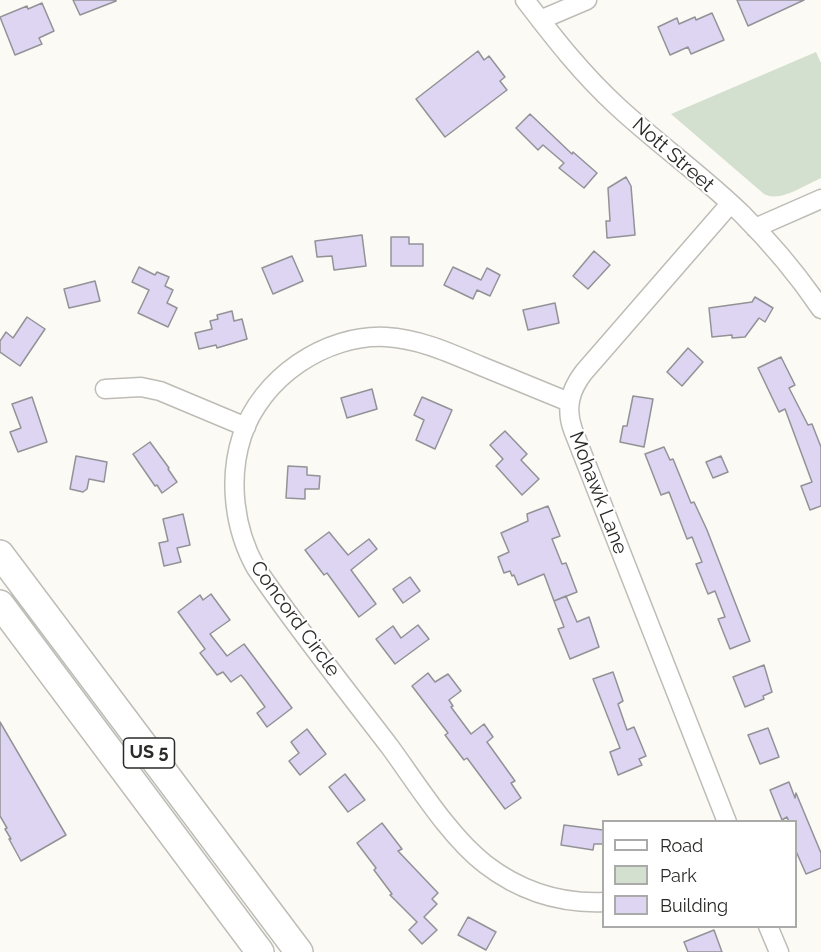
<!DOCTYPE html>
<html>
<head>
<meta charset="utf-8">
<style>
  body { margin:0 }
  #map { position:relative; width:821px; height:952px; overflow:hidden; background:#fcfaf4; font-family:Raleway,sans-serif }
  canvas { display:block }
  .legend { position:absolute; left:602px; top:820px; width:195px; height:108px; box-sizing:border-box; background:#fff; border:2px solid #aaaaa9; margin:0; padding:8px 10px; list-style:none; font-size:18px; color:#2a2a28 }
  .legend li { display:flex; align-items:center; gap:12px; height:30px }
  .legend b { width:30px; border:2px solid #aaaaa9 }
</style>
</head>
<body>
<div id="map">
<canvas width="821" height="952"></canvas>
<ul class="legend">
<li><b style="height:8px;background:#fff"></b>Road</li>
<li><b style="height:16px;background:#d4e0cf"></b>Park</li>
<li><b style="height:16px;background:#ddd5f2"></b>Building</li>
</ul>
</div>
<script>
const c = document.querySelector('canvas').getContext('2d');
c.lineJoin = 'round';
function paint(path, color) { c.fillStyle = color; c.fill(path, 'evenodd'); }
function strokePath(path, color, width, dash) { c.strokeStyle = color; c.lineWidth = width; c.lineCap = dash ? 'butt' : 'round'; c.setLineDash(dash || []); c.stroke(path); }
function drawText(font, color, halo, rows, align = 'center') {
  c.font = font + ' Raleway,sans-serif'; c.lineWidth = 4.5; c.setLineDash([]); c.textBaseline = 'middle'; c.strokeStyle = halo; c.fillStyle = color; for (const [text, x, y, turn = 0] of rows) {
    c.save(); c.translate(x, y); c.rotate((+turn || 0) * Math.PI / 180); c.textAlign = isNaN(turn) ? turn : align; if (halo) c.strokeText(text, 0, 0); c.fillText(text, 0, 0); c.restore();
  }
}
paint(new Path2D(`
  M 816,52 L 821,63 L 821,178 C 805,185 780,203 764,194 L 671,114 Z`), '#d4e0cf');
const building = new Path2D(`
  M 73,0 L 116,0 L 116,1 L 80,15 Z
  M 737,0 L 804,0 L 748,26 Z
  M 42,3 L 54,31 L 39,38 L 42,44 L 15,55 L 0,17 L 27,6 L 28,9 Z
  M 712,13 L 724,40 L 691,54 L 688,47 L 670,55 L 658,27 L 677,18 L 679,24 L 695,17 L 696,20 Z
  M 478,51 L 484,60 L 489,56 L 505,77 L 500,81 L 507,90 L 445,137 L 416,99 Z
  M 530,114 L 572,154 L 573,152 L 597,173 L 584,188 L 559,168 L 564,163 L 543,145 L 538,150 L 516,128 Z
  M 626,177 L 631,186 L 635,235 L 607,238 L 606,221 L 610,221 L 608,188 Z
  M 362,235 L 366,266 L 334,270 L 332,256 L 317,257 L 315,241 Z
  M 391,237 L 409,237 L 409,244 L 423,244 L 423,266 L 391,266 Z
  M 594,251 L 610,265 L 588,289 L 573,276 Z
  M 292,256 L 303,281 L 273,294 L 262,268 Z
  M 139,267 L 155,275 L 157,272 L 169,277 L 165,286 L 173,290 L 167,303 L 177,308 L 168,327 L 138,313 L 149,290 L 132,282 Z
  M 453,267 L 481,280 L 487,268 L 500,275 L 490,296 L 477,290 L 473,299 L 444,285 Z
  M 95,281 L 100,301 L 69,308 L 64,289 Z
  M 755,297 L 773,308 L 765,322 L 759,318 L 745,337 L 732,338 L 732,335 L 712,337 L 709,308 L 752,302 Z
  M 555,303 L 559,323 L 528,330 L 523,310 Z
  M 232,311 L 234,321 L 242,319 L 247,339 L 217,348 L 216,345 L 199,349 L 195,333 L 212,329 L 210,321 L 218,319 L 217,315 Z
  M 27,317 L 45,329 L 20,366 L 0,352 L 0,341 L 6,332 L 13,338 Z
  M 688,348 L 703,362 L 682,386 L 667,372 Z
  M 781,357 L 795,385 L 789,388 L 808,425 L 812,424 L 821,447 L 821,506 L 810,510 L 801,486 L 812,482 L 785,409 L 779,412 L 758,368 Z
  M 372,389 L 377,409 L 347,418 L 341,398 Z
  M 633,396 L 653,399 L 644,447 L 620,442 L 623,426 L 627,426 Z
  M 32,397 L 47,442 L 18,452 L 10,432 L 21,428 L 12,404 Z
  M 422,397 L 452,410 L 435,449 L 416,440 L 424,420 L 414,415 Z
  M 505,431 L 527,454 L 521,460 L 539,479 L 522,495 L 496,466 L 503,459 L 490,445 Z
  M 150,442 L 169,468 L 168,469 L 177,482 L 162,493 L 157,485 L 155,486 L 133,454 Z
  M 664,447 L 670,460 L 673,459 L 691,503 L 694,502 L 707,530 L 750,641 L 730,649 L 718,619 L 725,617 L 715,591 L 708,594 L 696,564 L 702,562 L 692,537 L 687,539 L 669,492 L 661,495 L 645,454 Z
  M 76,456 L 107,462 L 104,482 L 89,479 L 87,489 L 83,492 L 70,489 Z
  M 721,456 L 728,472 L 713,478 L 706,462 Z
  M 288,466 L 307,467 L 307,475 L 320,476 L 319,489 L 305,489 L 305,499 L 286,498 Z
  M 548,506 L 560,536 L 552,539 L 562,564 L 566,563 L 577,592 L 554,601 L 544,574 L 518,585 L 514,575 L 512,576 L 510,571 L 504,573 L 498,557 L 509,552 L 501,533 L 528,521 L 527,514 Z
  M 183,514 L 190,545 L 177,548 L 181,562 L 164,566 L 159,543 L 168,541 L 163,519 Z
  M 329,532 L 348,555 L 369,539 L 377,549 L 351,570 L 376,604 L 359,617 L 327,573 L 324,575 L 305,550 Z
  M 410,577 L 420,591 L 403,603 L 393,589 Z
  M 211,594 L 230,620 L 210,634 L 227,656 L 244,644 L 292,708 L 267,727 L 257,713 L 265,707 L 246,681 L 241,675 L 231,682 L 223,672 L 217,675 L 200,653 L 205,649 L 178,612 L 200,595 L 203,600 Z
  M 566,596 L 577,622 L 589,617 L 599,647 L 570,659 L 558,629 L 564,627 L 554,601 Z
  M 418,625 L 429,639 L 395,664 L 376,639 L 393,626 L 401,638 Z
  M 764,665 L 772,692 L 763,696 L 764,699 L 745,707 L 733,677 Z
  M 613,672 L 623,701 L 618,704 L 627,730 L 634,727 L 646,756 L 639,759 L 642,765 L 618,775 L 610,752 L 620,748 L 593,679 Z
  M 428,673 L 435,682 L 448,674 L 461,691 L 449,700 L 453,706 L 451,707 L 471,734 L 484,724 L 493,737 L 487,742 L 515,781 L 511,783 L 521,798 L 505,809 L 467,758 L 464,760 L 445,735 L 448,733 L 412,686 Z
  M 0,722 L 66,835 L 21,861 L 9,839 L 11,839 L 5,829 L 7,828 L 0,816 Z
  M 768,728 L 779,757 L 760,764 L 748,735 Z
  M 307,729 L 326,754 L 300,775 L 289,761 L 299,753 L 291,742 Z
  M 345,774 L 365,800 L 348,812 L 329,787 Z
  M 789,782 L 795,798 L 796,793 L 821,853 L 821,868 L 806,874 L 795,849 L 795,822 L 789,822 L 787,817 L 782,820 L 770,790 Z
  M 382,823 L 402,849 L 398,851 L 438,893 L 432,899 L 437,904 L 424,917 L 437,930 L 422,944 L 409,930 L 417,922 L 390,895 L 392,894 L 374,870 L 376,868 L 357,843 Z
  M 564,825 L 603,830 L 603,844 L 594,844 L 593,850 L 561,845 Z
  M 468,917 L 496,932 L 486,950 L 458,935 Z
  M 714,930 L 722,952 L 688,952 L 684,942 Z`);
paint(building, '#ddd5f2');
strokePath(building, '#939297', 1.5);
const minor = new Path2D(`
  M 525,0 C 554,38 582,74 618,107 C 658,144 703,176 742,214 C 771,243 798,275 821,309
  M 540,20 L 587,0
  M 755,228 L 821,199
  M 105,389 L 141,387 L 160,391 L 246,427
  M 569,402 C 540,390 510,378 481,366 C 450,353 420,339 386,337 C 325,334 261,378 242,436 C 228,479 234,529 256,568 C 298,630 345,688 390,747 C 417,784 449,836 485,864 C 520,891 559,904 604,902
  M 727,822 L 573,430 C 565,408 570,390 584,372 L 730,204
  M 768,926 L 779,952`);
const highway = new Path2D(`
  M 0,554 L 299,952
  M 0,604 L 260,952`);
strokePath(minor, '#bdbcb6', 21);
strokePath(highway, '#bdbcb6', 30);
strokePath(minor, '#fff', 18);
strokePath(highway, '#fff', 27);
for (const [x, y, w] of [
  [149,753,51]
]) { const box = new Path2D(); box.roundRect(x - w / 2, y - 15, w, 30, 4.5); c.fillStyle = '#fff'; c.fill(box); strokePath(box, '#2a2a28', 1.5); }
drawText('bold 18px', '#2a2a28', null, [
  ["US 5",149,753]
]);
drawText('20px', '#2a2a28', '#fff', [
  ["Nott Street",673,155,41],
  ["Mohawk Lane",598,493,69],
  ["Concord Circle",295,619,54]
]);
</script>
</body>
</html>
